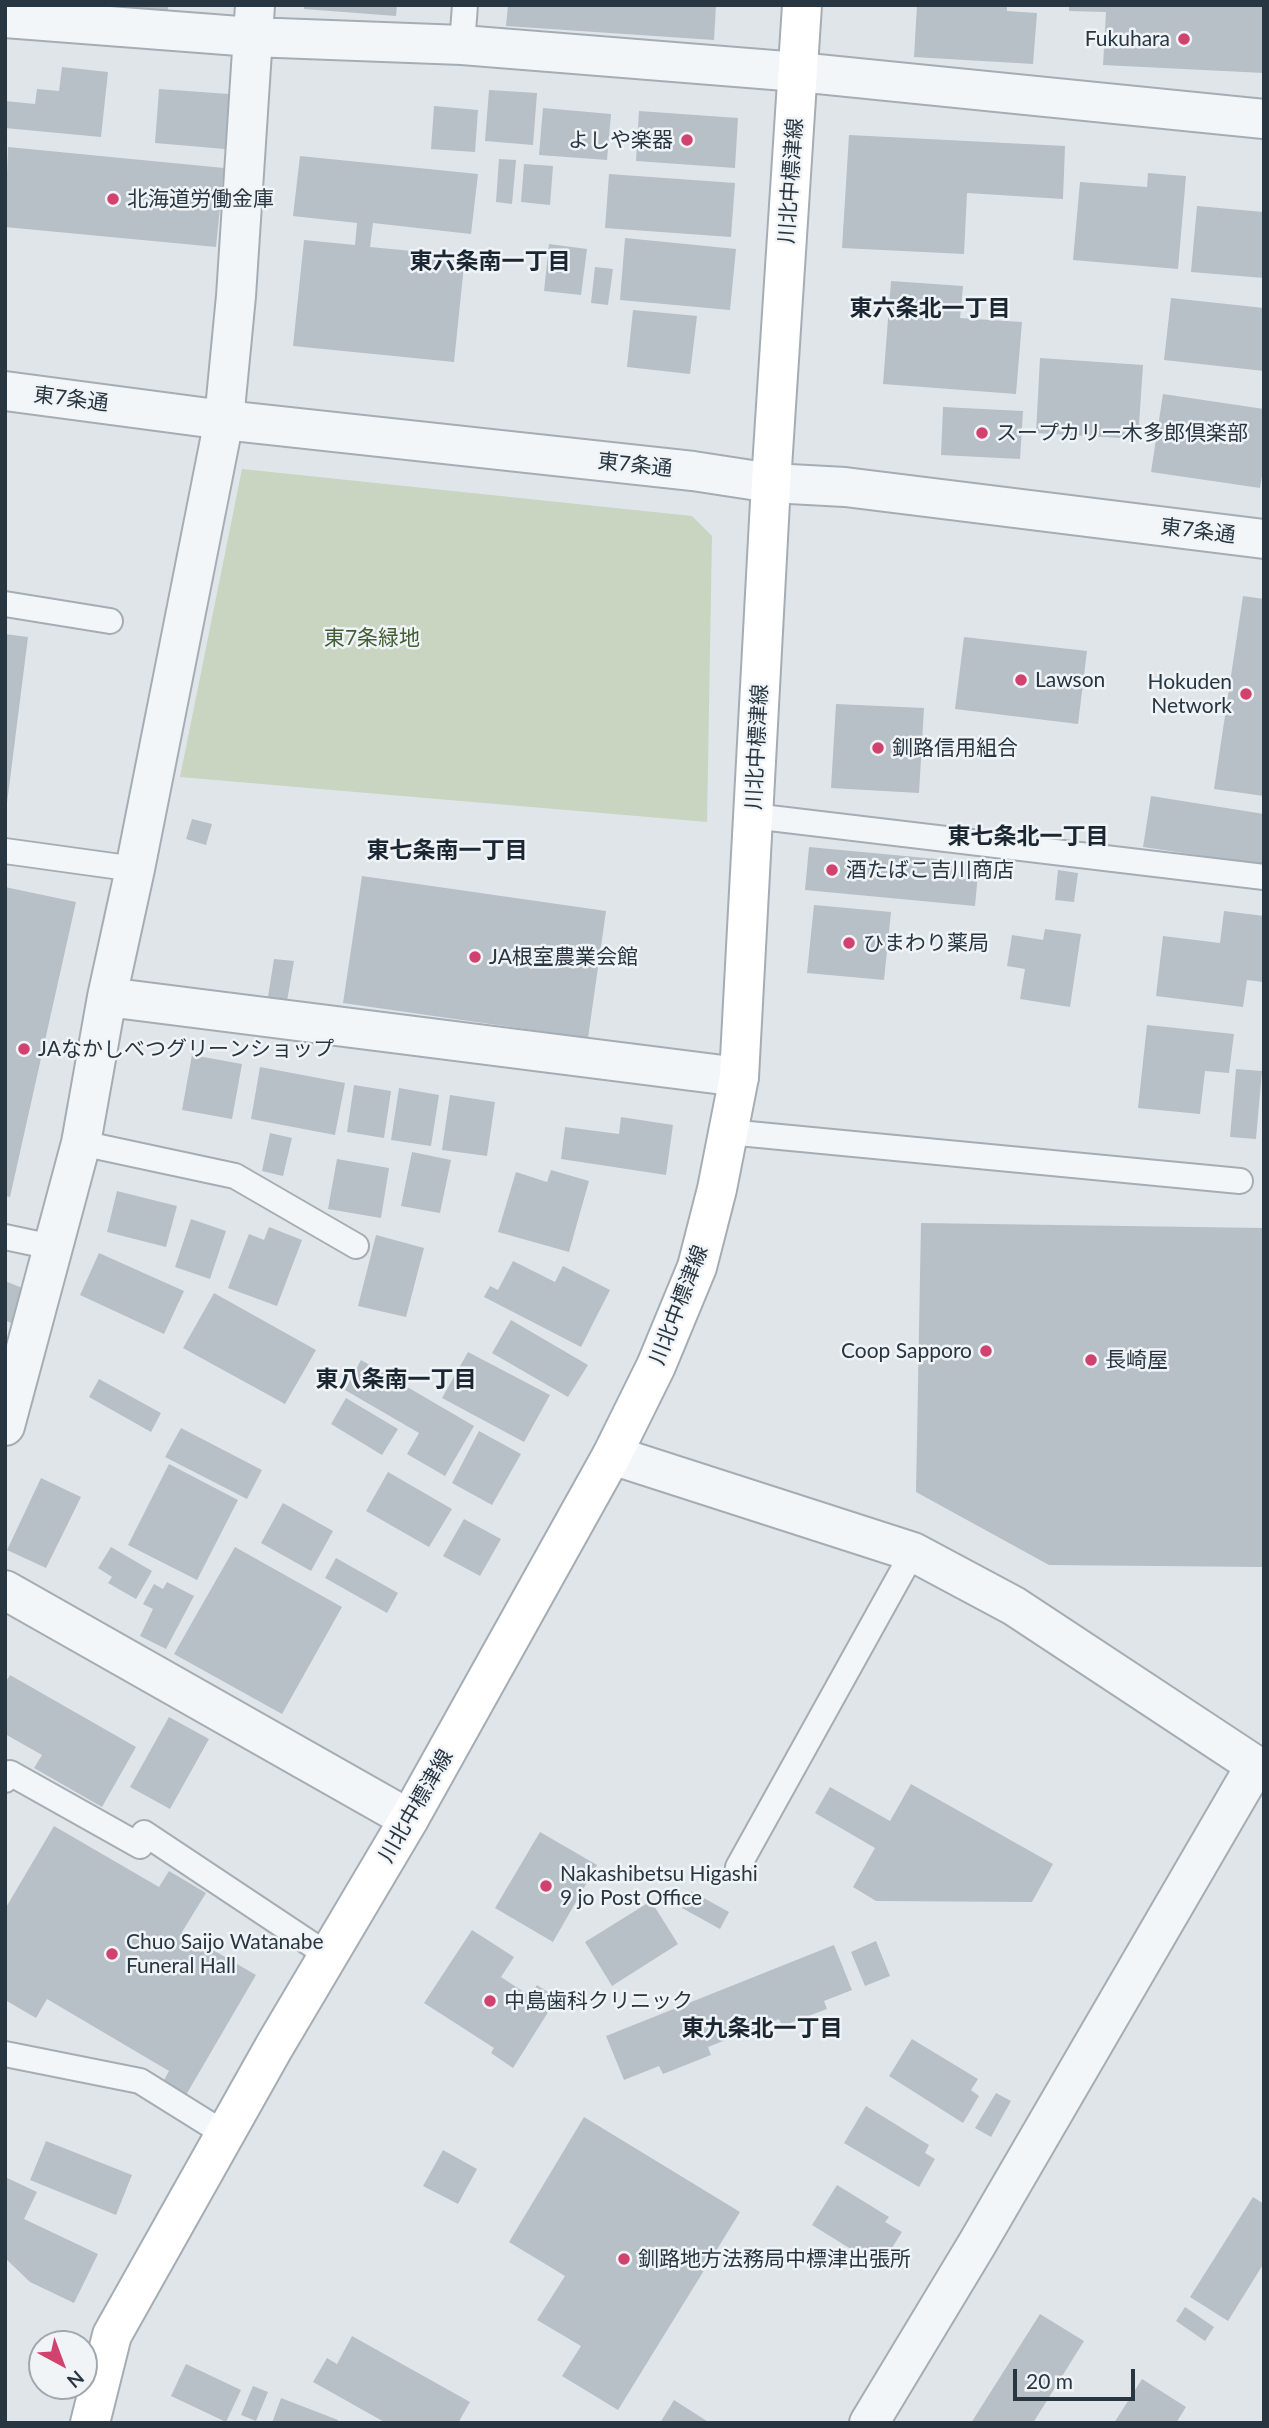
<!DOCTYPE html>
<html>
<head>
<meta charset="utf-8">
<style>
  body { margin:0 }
  #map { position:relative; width:1269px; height:2428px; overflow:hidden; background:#e0e5ea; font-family:Lato,sans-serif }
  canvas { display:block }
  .frame { position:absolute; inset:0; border:7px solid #283642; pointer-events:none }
  .north { position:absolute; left:28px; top:2330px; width:70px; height:70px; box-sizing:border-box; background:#f0f4f7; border:2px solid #a0a8af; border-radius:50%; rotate:139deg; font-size:19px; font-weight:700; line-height:28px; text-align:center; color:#283642 }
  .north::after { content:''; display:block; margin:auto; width:24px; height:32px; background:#d2426f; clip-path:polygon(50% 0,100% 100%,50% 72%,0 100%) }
  .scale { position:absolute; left:1013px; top:2369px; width:122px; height:32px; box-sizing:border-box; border:4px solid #283642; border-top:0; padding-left:9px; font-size:21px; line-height:24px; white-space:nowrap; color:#283642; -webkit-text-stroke:5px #f0f4f7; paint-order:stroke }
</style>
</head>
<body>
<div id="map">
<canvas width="1269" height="2428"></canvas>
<div class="frame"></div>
<div class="north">N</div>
<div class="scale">20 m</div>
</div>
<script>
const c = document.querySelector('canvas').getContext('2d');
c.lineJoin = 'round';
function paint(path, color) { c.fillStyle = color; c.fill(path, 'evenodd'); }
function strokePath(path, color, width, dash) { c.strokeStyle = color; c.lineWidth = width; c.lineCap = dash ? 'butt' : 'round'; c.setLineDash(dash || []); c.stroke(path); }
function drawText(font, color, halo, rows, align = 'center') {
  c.font = font + ' Lato,"Noto Sans JP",sans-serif'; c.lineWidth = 5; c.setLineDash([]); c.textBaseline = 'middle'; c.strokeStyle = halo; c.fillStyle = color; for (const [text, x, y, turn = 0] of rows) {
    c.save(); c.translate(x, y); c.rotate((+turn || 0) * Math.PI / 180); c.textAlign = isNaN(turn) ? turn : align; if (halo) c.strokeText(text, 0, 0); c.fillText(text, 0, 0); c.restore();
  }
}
paint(new Path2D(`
  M 242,469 L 692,516 L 712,536 L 707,822 L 180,777 Z`), '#c9d4c1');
paint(new Path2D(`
  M 115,5 L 168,5 L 168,10 L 115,7 Z
  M 304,5 L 397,5 L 396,16 L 304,9 Z
  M 508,5 L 716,5 L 714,40 L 506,26 Z
  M 917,5 L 1007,5 L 1007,11 L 1037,13 L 1033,64 L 914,57 Z
  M 1069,5 L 1264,5 L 1264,73 L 1103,65 L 1106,12 L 1069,11 Z
  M 62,67 L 108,72 L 101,137 L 5,128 L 5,101 L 35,104 L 37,89 L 59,91 Z
  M 159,89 L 229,94 L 225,149 L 155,143 Z
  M 489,90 L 537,93 L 533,145 L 485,141 Z
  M 434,106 L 478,110 L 475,152 L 431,149 Z
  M 543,108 L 611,114 L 607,160 L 539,155 Z
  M 639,111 L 738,118 L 735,168 L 636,161 Z
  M 849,135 L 1065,146 L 1063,199 L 967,193 L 964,254 L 842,248 Z
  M 8,147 L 224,168 L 216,247 L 5,227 Z
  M 300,156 L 478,174 L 471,234 L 373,223 L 370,247 L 465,256 L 454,362 L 293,346 L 304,240 L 355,245 L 357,223 L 293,216 Z
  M 499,159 L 516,160 L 512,204 L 496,202 Z
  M 524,164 L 553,166 L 550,205 L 521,202 Z
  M 1148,173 L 1186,176 L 1178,269 L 1073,260 L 1080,182 L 1147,187 Z
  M 609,174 L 735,183 L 731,237 L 605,228 Z
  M 1197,206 L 1264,212 L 1264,278 L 1191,272 Z
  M 625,238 L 736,249 L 730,310 L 620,300 Z
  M 549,244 L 587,249 L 581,295 L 544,291 Z
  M 595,267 L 613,269 L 608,305 L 591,303 Z
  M 891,281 L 963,286 L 960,318 L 1022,322 L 1016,394 L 883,384 Z
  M 1171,298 L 1264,308 L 1264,371 L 1164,360 Z
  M 633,310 L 697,316 L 690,374 L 627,367 Z
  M 1040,358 L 1143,365 L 1138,439 L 1036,433 Z
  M 1163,394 L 1264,409 L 1264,464 L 1260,488 L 1151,472 Z
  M 943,407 L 1023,411 L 1020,459 L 941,455 Z
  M 1243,596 L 1264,599 L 1264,796 L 1214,789 Z
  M 5,634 L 28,637 L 7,803 L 5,803 Z
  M 964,637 L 1087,651 L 1078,724 L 955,709 Z
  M 836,704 L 924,708 L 919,793 L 831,788 Z
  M 1151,796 L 1264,814 L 1264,865 L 1143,847 Z
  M 192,819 L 212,824 L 206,845 L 186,839 Z
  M 809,847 L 979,863 L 975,906 L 805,890 Z
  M 1058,870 L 1078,873 L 1074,902 L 1055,900 Z
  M 362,876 L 606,911 L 588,1038 L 343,1003 Z
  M 5,887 L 76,902 L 10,1197 L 5,1196 Z
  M 814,905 L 891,912 L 884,980 L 807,973 Z
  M 1224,911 L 1264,916 L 1263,982 L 1247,980 L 1243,1007 L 1156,996 L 1163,936 L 1220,943 Z
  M 1045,929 L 1081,934 L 1070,1007 L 1020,999 L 1025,969 L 1007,966 L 1012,935 L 1043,940 Z
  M 274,959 L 294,961 L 287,1001 L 268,997 Z
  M 1147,1025 L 1234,1034 L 1229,1073 L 1205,1071 L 1200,1114 L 1138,1108 Z
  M 192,1055 L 242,1064 L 232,1119 L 182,1110 Z
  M 260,1067 L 345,1083 L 335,1135 L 251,1119 Z
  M 1236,1069 L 1262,1071 L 1256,1139 L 1230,1137 Z
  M 354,1085 L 391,1091 L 384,1138 L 347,1132 Z
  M 399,1088 L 439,1095 L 431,1146 L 391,1140 Z
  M 450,1095 L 495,1102 L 487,1156 L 442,1150 Z
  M 621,1117 L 673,1125 L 666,1175 L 561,1159 L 565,1127 L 619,1134 Z
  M 270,1133 L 292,1138 L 283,1176 L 262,1171 Z
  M 412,1152 L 451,1160 L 440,1213 L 401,1206 Z
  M 337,1159 L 389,1168 L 381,1218 L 328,1209 Z
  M 551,1170 L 589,1181 L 569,1252 L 498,1232 L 516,1172 L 547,1182 Z
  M 117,1191 L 177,1206 L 166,1247 L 107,1232 Z
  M 191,1219 L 226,1231 L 210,1279 L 175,1267 Z
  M 921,1223 L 1264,1228 L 1264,1567 L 1049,1565 L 916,1492 Z
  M 269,1227 L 302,1240 L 277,1306 L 228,1288 L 249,1234 L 264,1240 Z
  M 376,1235 L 424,1248 L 406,1317 L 358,1306 Z
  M 99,1253 L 184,1291 L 164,1334 L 80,1295 Z
  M 513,1261 L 555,1282 L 563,1266 L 610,1290 L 581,1347 L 484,1297 L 490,1286 L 498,1290 Z
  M 5,1281 L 25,1289 L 11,1323 L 5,1320 Z
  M 214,1293 L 316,1350 L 285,1404 L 183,1348 Z
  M 511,1320 L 588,1365 L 568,1397 L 492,1353 Z
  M 468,1352 L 550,1395 L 524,1442 L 442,1398 Z
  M 361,1360 L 474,1426 L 445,1476 L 407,1454 L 419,1433 L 345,1390 Z
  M 99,1379 L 161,1413 L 151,1432 L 89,1397 Z
  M 346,1398 L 398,1429 L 382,1455 L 331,1424 Z
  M 181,1428 L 262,1470 L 247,1499 L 165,1457 Z
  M 479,1431 L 521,1454 L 492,1505 L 452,1483 Z
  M 169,1464 L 238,1500 L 197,1580 L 128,1545 Z
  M 388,1472 L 452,1509 L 429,1547 L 366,1511 Z
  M 41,1478 L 81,1497 L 46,1568 L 7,1550 Z
  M 283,1503 L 333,1531 L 311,1571 L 261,1543 Z
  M 464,1519 L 501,1539 L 480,1576 L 443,1556 Z
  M 111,1547 L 152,1571 L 136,1599 L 108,1583 L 112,1577 L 98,1568 Z
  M 235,1547 L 342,1607 L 282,1714 L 174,1654 Z
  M 336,1558 L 398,1593 L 387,1613 L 325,1578 Z
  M 167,1582 L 194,1596 L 166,1649 L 140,1636 L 153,1609 L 143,1604 L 154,1584 L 163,1589 Z
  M 10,1675 L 136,1747 L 102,1807 L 34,1768 L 42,1755 L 5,1734 L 5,1683 Z
  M 169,1717 L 209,1739 L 170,1809 L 130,1787 Z
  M 911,1784 L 1053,1864 L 1032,1902 L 876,1901 L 853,1887 L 875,1848 L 815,1813 L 830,1787 L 890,1821 Z
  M 54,1826 L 159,1887 L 169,1871 L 206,1893 L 182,1932 L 256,1975 L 186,2095 L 163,2082 L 169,2071 L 47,1999 L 36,2018 L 5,2000 L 5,1909 Z
  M 540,1832 L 597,1865 L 553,1942 L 495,1908 Z
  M 691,1891 L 729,1912 L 720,1929 L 682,1908 Z
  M 651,1901 L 678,1944 L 612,1986 L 585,1942 Z
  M 472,1930 L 514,1957 L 501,1977 L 530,1996 L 537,1985 L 557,1998 L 513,2068 L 491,2053 L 494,2048 L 424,2003 Z
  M 876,1941 L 890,1976 L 865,1986 L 851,1952 Z
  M 834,1945 L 852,1990 L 824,2001 L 827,2009 L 782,2026 L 779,2019 L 708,2047 L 711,2055 L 663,2074 L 659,2066 L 624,2080 L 606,2036 Z
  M 912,2039 L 978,2079 L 971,2090 L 979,2096 L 963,2123 L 889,2076 Z
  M 996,2093 L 1011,2101 L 991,2137 L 975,2128 Z
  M 866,2106 L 929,2145 L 925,2153 L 935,2159 L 919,2187 L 844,2143 Z
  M 584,2117 L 740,2212 L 618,2410 L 562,2376 L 581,2346 L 537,2320 L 565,2276 L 509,2242 Z
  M 46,2141 L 132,2175 L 116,2215 L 30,2180 Z
  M 443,2150 L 477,2169 L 458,2204 L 423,2186 Z
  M 5,2177 L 37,2192 L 24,2219 L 98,2254 L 74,2303 L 30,2282 L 5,2258 Z
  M 837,2185 L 889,2217 L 885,2222 L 902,2232 L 880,2267 L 812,2225 Z
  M 1253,2197 L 1264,2204 L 1264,2263 L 1228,2321 L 1190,2297 Z
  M 1185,2307 L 1214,2327 L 1205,2341 L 1176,2321 Z
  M 1040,2314 L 1084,2341 L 1033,2423 L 971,2423 Z
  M 352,2336 L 470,2402 L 458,2423 L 386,2423 L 313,2382 L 327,2358 L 337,2364 Z
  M 186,2364 L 241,2390 L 226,2422 L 171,2396 Z
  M 1142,2379 L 1186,2407 L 1176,2423 L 1114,2423 Z
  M 253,2386 L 268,2392 L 256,2421 L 241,2415 Z
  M 281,2398 L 338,2420 L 337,2423 L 272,2423 Z
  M 674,2400 L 710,2423 L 660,2423 Z`), '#b7c0c7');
const service = new Path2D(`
  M 462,45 L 465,5
  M 5,604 L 110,621
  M 753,816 L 1264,877
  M 5,851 L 135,869
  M 728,1132 L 1240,1181
  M 81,1143 L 235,1176 L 356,1246
  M 5,1237 L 52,1247
  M 5,1780 L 10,1773 L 140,1846 L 144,1833 L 329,1956
  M 738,1867 L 913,1552
  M 5,2054 L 140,2081 L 225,2134`);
const minor = new Path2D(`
  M 5,18 L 252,37 L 462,45 L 798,72 L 1264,119
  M 107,997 L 739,1077
  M 5,1426 L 81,1143 L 107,997 L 135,869 L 224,420 L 236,296 L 255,5
  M 612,1455 L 913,1552 L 1014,1606 L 1264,1771
  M 5,1590 L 409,1819
  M 869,2423 L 977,2244 L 1255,1766`);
const tertiary = new Path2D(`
  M 5,391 L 224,420 L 693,471 L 771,483 L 845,487 L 1264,539`);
const secondary = new Path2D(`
  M 90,2423 L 112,2335 L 274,2047 L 409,1819 L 612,1455 L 656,1366 L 697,1267 L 717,1189 L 739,1077 L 771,483 L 802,5`);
strokePath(service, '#a5adb4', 28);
strokePath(minor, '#a5adb4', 42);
strokePath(tertiary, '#a5adb4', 42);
strokePath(secondary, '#a5adb4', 42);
strokePath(service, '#f3f6f8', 24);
strokePath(minor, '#f3f6f8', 38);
strokePath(tertiary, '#f3f6f8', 38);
strokePath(secondary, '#fff', 38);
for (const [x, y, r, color] of [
  [1184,39,7,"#d2426f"],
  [687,140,7,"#d2426f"],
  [113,199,7,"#d2426f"],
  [982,433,7,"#d2426f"],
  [1021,680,7,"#d2426f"],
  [1246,694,7,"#d2426f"],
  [878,748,7,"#d2426f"],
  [832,870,7,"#d2426f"],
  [849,943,7,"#d2426f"],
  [475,957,7,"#d2426f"],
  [24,1049,7,"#d2426f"],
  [986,1351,7,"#d2426f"],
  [1091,1360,7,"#d2426f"],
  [546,1886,7,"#d2426f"],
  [112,1954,7,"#d2426f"],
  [490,2001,7,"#d2426f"],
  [624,2259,7,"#d2426f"]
]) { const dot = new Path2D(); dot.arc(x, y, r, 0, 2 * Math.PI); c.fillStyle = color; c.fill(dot); strokePath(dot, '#f0f4f7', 2.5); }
drawText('21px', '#283642', '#f0f4f7', [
  ["Fukuhara",1170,39,"right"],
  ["よしや楽器",673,140,"right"],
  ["北海道労働金庫",127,199],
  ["スープカリー木多郎倶楽部",996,433],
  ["Lawson",1035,680],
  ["Hokuden",1232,682,"right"],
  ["Network",1232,706,"right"],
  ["釧路信用組合",892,748],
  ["酒たばこ吉川商店",846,870],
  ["ひまわり薬局",863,943],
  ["JA根室農業会館",489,957],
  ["JAなかしべつグリーンショップ",38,1049],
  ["Coop Sapporo",972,1351,"right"],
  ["長崎屋",1105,1360],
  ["Nakashibetsu Higashi",560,1874],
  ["9 jo Post Office",560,1898],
  ["Chuo Saijo Watanabe",126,1942],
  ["Funeral Hall",126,1966],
  ["中島歯科クリニック",504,2001],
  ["釧路地方法務局中標津出張所",638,2259]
], 'left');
drawText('21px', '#283642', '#f0f4f7', [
  ["川北中標津線",791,181,-86],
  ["東7条通",71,399,7],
  ["東7条通",635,465,6],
  ["東7条通",1198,531,7],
  ["川北中標津線",757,747,-87],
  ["川北中標津線",679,1305,-69],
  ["川北中標津線",416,1806,-60]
]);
drawText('21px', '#435e35', '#f0f4f7', [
  ["東7条緑地",372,638]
]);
drawText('bold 23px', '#1a2632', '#f0f4f7', [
  ["東六条南一丁目",490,262],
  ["東六条北一丁目",930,309],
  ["東七条北一丁目",1028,837],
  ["東七条南一丁目",447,851],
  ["東八条南一丁目",396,1380],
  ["東九条北一丁目",762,2029]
]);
</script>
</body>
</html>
